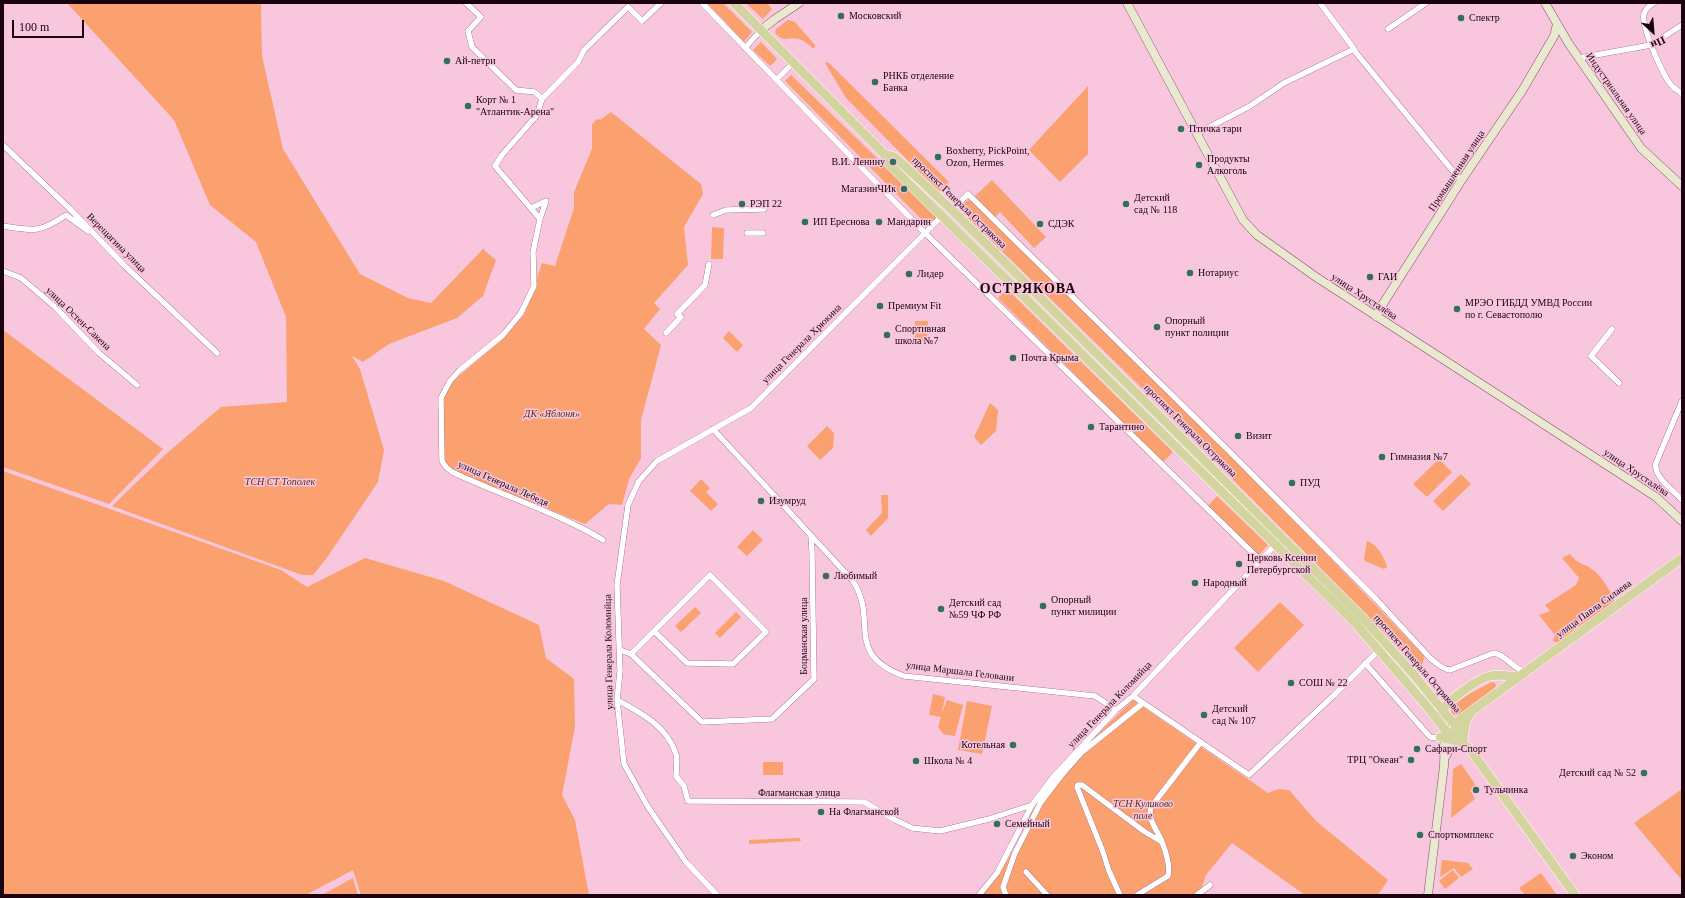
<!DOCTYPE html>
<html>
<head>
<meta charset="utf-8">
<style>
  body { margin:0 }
  #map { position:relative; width:1685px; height:898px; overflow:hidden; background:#f8c7de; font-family:Georgia,serif }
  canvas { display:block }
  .frame { position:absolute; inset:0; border:4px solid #1a020f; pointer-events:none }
  .north { position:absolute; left:1633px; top:12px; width:40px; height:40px; -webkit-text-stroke:3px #f8c7de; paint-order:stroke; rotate:154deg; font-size:11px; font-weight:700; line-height:16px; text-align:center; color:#1a020f }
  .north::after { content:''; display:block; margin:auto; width:14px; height:18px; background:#1a020f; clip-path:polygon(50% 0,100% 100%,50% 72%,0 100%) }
  .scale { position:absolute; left:12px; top:20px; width:72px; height:18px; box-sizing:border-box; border:2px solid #1a020f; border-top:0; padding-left:5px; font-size:12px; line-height:14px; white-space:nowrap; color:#1a020f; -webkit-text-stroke:3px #f8c7de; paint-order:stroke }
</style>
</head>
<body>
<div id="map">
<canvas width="1685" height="898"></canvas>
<div class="frame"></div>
<div class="north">Пн</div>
<div class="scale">100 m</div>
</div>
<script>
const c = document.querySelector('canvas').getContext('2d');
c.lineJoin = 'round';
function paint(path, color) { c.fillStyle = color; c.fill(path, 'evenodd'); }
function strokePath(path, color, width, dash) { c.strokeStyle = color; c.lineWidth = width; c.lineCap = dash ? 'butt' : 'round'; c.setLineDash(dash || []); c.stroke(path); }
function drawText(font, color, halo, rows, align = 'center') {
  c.font = font + ' Georgia,serif'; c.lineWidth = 3; c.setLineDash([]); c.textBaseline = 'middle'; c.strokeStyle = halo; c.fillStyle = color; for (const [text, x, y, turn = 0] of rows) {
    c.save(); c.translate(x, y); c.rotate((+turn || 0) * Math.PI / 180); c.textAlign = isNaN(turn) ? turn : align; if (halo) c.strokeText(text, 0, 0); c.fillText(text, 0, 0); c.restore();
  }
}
paint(new Path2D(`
  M 67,3 L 261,3 L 262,56 L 283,149 L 360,274 L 408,298 L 431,303 L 484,248 L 485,251 L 496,260 L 483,296 L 457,318 L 389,344 L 363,362 L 352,356 L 360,369 L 384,450 L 378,482 L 326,559 L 313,575 L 302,575 L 112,506 L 167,453 L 221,407 L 287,402 L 286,317 L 256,242 L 210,205 L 174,120 Z
  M 707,3 L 723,3 L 752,32 L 744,42 Z
  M 746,3 L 767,3 L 772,9 L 763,19 Z
  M 788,20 L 795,22 L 815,45 L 814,49 C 810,46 804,40 798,39 C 787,36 785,44 775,33 L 776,29 Z
  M 761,42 L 777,59 L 770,66 L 753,50 Z
  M 828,62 L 949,182 L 939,192 L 846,98 L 825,63 Z
  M 791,75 L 937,216 L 928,226 L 785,81 Z
  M 1088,86 L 1088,154 L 1060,182 L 1029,150 Z
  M 611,112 L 701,184 L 703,194 L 684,227 L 688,265 L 654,303 L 660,309 L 644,329 L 661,345 L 641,420 L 641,458 L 629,479 L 622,505 L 609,504 L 585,524 L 455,471 L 445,463 L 443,398 L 453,381 L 498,343 L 524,315 L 542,263 L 555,266 L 574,208 L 574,192 L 592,149 L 592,124 L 597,119 L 600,120 Z
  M 992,180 L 1046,237 L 1034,248 L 1000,212 L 995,217 L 975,196 Z
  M 968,200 L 971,201 C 1123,351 1277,499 1423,655 L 1424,657 L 1421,672 L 1365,613 L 1151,397 L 968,218 L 964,203 Z
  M 712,227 L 724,228 L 723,259 L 711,259 Z
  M 1007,289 L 1173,452 L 1163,462 L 998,298 Z
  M 915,321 L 928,321 L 927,342 L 915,342 Z
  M 3,330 L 163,449 L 109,504 L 3,467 Z
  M 729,331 L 743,345 L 737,352 L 723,338 Z
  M 990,403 L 998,410 L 996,431 L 981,445 L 974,437 Z
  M 827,426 L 834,433 L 833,448 L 820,460 L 807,446 Z
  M 1439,459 L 1452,472 L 1427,497 L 1413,484 Z
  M 3,471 L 281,570 L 307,587 L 365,558 L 444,581 L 539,625 L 546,658 L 574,679 L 575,727 L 562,795 L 575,820 L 589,895 L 361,895 L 353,870 L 306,895 L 3,895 Z
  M 1461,474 L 1471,484 L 1443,511 L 1433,501 Z
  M 701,479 L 710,488 L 706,492 L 718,504 L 711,511 L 690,491 Z
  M 881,495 L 888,495 L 888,518 L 871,536 L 866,530 L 882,513 Z
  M 1217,496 L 1268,545 L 1259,555 L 1208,506 Z
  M 753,530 L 763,540 L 747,556 L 737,547 Z
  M 1367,541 C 1376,543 1385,558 1387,567 L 1384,569 L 1365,561 L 1364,559 Z
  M 1570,554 C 1579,566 1583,562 1593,570 C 1602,576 1608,589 1614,598 L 1614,602 L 1558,643 L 1553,641 L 1555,635 L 1539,615 L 1550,611 L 1545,605 L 1576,585 L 1579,578 L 1562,558 Z
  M 1280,602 L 1304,625 L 1258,672 L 1234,648 Z
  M 695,607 L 701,613 L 681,632 L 675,626 Z
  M 736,612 L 741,617 L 720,638 L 715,633 Z
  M 1492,682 L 1495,683 L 1496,686 L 1493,689 L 1459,715 L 1453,715 L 1451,713 L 1451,707 L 1469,694 Z
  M 933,694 L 945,697 L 942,713 L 947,700 L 963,705 L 955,736 L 943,734 L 938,727 L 941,717 L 929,715 Z
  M 1133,700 L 1268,793 L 1279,789 L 1289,790 L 1316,821 L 1388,880 L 1378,895 L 1305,895 L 1232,843 L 1206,875 L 1199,895 L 982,895 C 999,876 1012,854 1023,831 C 1027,823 1030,814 1035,807 C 1058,769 1101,731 1133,700 Z
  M 967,701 L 992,706 L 982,754 L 958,750 Z
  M 763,762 L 783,762 L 783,775 L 763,775 Z
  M 1461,764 L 1477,787 L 1470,790 L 1475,799 L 1451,818 L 1453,769 Z
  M 1682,789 L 1682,878 L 1681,879 L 1634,823 Z
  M 800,838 L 801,841 L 749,844 L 749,840 Z
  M 1442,860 L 1468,863 L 1473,869 L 1461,877 L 1454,868 L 1440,877 Z
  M 1453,870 L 1459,878 L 1445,889 L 1439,881 Z
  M 1541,873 L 1557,895 L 1525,895 L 1519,888 Z
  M 353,878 L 358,895 L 322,895 Z`), '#fba06f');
const street = new Path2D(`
  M 466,3 L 481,17 L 468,31 L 472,47 L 516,90 L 535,92 L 542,99 L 537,115 L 502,155 L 495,166 L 540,219 L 533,252 L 534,286 L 521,313 L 503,335 L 460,370 L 450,381 L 441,398 L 442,461 L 446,467 L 452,472 C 501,495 556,512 603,540
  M 702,3 L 925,233 L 1260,560
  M 1320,3 L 1352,46 L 1357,54 L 1461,181
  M 1654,3 C 1649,6 1646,8 1644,14 C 1641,27 1663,76 1672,86 C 1675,89 1679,91 1682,94
  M 1388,29 L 1426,3
  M 745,48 L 761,30
  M 1579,58 L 1651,45 L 1682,25
  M 776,80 L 793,63
  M 542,99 L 578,62 L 584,50 L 628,7 L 642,21 L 661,3
  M 1198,133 L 1250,106 L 1284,83 L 1354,49
  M 3,145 L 69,208 L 125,266 L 217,353
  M 531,208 L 546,201 L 540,219
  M 952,210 L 968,194 L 1229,451 L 1376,599 L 1430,658 C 1437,663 1441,669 1450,670 L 1494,653 C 1506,655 1512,668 1525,672
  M 713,215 L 726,210 L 764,209
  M 3,226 C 33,231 40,233 66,215 L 88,231
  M 747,233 L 763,233
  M 3,271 L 21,278 L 55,307 L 99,353 L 137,385
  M 1612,329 L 1591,356 L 1619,383
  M 666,333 L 681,317 L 677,314 L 705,285 L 709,264
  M 1682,401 L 1656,463 C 1653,476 1673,490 1682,500
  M 713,429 L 853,581 C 879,622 843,653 904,676 L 1095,696 L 1116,710
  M 620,650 L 631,654 L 710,575 L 766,632 L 733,664 L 687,663 L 654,631
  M 631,654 L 702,722 L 772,719 L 814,679 L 812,552 L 811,536
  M 1365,663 L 1430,737 L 1437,738 L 1442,735
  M 1133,696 L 1249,775 L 1333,696 L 1378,651
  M 617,700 C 640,712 668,727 676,754 C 678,760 676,769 676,776 L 684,786 L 688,801 L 864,802 L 895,820 L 912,828 L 940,831 L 989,819 L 1032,805
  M 1026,872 L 1047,895
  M 717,895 L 686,862 L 648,807 L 624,764 L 617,700 L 620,671 L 617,585 L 628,505 L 639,481 L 657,461 L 751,408 L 942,216
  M 979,895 L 997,873 L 1032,805 L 1053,777 L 1116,710 L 1133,696 L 1276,544
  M 1006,895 L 1003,887 L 1015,853 L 1041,802 L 1061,776 L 1082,752 L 1143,703
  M 1120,895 L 1109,871 L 1103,852 L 1077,787 L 1078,785 L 1082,785 L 1145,832 L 1162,842
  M 1137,895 L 1168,876 C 1170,867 1166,852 1162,842 C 1158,831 1147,820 1151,807 L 1201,742
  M 1197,895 L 1210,885`);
const secondary = new Path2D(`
  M 1127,3 L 1243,220 L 1257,235 L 1316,277 L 1656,497 L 1682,521
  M 1545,3 L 1569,44 L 1641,148 L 1682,186
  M 761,30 L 775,19 L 799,3
  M 1377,317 L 1379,310 L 1461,181 L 1522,91 L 1554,36 L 1557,24
  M 1446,756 L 1450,748 L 1463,742
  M 1428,895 L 1444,766 L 1445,730 L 1442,710`);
const primary = new Path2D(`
  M 734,3 L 884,154 L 889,164 L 1356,624 L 1426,705 L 1445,730 L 1469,748 L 1575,895
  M 884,154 L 895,157 L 952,210 L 1363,618 L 1414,675 L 1454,724 L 1462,741
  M 1442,710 C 1451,699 1475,680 1490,676 C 1498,674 1509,676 1518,677
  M 1454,724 L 1682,558
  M 1440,737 L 1459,741
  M 1463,742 L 1465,723 L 1471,712`);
strokePath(street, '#8a456a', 6);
strokePath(secondary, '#8a456a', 9);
strokePath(primary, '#fff', 10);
strokePath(street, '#fff', 5.5);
strokePath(secondary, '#e9e9d0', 8);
strokePath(primary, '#d4d4a1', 9);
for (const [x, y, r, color] of [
  [841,16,4,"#336f5a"],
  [1461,18,4,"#336f5a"],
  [447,61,4,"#336f5a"],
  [875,82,4,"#336f5a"],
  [468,106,4,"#336f5a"],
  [1181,129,4,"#336f5a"],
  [938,157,4,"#336f5a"],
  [893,162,4,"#336f5a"],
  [1199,165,4,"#336f5a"],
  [904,189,4,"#336f5a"],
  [742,204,4,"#336f5a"],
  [1126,204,4,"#336f5a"],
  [805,222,4,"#336f5a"],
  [879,222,4,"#336f5a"],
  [1040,224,4,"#336f5a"],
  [1190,273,4,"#336f5a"],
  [909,274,4,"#336f5a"],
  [1370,277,4,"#336f5a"],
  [880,306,4,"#336f5a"],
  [1457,309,4,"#336f5a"],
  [1157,327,4,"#336f5a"],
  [887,335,4,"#336f5a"],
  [1013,358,4,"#336f5a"],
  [1091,427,4,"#336f5a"],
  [1238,436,4,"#336f5a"],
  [1382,457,4,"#336f5a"],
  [1292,483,4,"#336f5a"],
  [761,501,4,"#336f5a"],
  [1239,564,4,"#336f5a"],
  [826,576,4,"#336f5a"],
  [1195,583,4,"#336f5a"],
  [1043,606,4,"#336f5a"],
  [941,609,4,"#336f5a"],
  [1291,683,4,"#336f5a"],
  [1204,715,4,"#336f5a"],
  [1013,745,4,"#336f5a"],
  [1417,749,4,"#336f5a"],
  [1411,760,4,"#336f5a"],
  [916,761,4,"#336f5a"],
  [1644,773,4,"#336f5a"],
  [1476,790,4,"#336f5a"],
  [821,812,4,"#336f5a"],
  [997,824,4,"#336f5a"],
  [1420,835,4,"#336f5a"],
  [1573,856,4,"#336f5a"]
]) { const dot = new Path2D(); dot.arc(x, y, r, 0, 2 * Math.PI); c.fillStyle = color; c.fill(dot); strokePath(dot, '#f8c7de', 1.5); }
drawText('10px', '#1a020f', '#f8c7de', [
  ["Московский",849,16],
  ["Спектр",1469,18],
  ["Ай-петри",455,61],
  ["РНКБ отделение",883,76],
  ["Банка",883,88],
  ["Корт № 1",476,100],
  ["\"Атлантик-Арена\"",476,112],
  ["Птичка тари",1189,129],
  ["Boxberry, PickPoint,",946,151],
  ["Ozon, Hermes",946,163],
  ["Продукты",1207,159],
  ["Алкоголь",1207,171],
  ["В.И. Ленину",885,162,"right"],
  ["МагазинЧИк",896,189,"right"],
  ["Детский",1134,198],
  ["сад № 118",1134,210],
  ["РЭП 22",750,204],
  ["ИП Ереснова",813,222],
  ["Мандарин",887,222],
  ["СДЭК",1048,224],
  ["Нотариус",1198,273],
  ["Лидер",917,274],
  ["ГАИ",1378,277],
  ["МРЭО ГИБДД УМВД России",1465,303],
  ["по г. Севастополю",1465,315],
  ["Премиум Fit",888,306],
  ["Опорный",1165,321],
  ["пункт полиции",1165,333],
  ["Спортивная",895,329],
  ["школа №7",895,341],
  ["Почта Крыма",1021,358],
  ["Тарантино",1099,427],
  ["Визит",1246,436],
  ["Гимназия №7",1390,457],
  ["ПУД",1300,483],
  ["Изумруд",769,501],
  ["Церковь Ксении",1247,558],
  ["Петербургской",1247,570],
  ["Любимый",834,576],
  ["Народный",1203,583],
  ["Опорный",1051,600],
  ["пункт милиции",1051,612],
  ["Детский сад",949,603],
  ["№59 ЧФ РФ",949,615],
  ["СОШ № 22",1299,683],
  ["Детский",1212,709],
  ["сад № 107",1212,721],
  ["Котельная",1005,745,"right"],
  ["Сафари-Спорт",1425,749],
  ["ТРЦ \"Океан\"",1403,760,"right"],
  ["Школа № 4",924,761],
  ["Детский сад № 52",1636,773,"right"],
  ["Тульчинка",1484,790],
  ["На Флагманской",829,812],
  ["Семейный",1005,824],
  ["Спорткомплекс",1428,835],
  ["Эконом",1581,856]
], 'left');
drawText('10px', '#1a020f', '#f8c7de', [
  ["Индустриальная улица",1616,94,55],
  ["Промышленная улица",1457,171,-57],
  ["проспект Генерала Острякова",959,203,44],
  ["Верещагина улица",116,243,45],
  ["улица Хрусталёва",1364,297,33],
  ["улица Остен-Сакена",78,319,44],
  ["улица Генерала Хрюкина",802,344,-45],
  ["проспект Генерала Острякова",1190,431,45],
  ["улица Хрусталёва",1636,473,34],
  ["улица Генерала Лебедя",503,484,24],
  ["улица Павла Силаева",1594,609,-36],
  ["Боцманская улица",804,636,-90],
  ["улица Генерала Коломийца",609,652,-91],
  ["проспект Генерала Острякова",1417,664,49],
  ["улица Маршала Геловани",960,672,7],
  ["улица Генерала Коломийца",1110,705,-46],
  ["Флагманская улица",799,793]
]);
drawText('italic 10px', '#5a2f17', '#f8c7de', [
  ["ДК «Яблоня»",552,414],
  ["ТСН СТ Тополек",280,482],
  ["ТСН Куликово",1143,804],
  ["поле",1143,816]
]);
c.letterSpacing = '1px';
drawText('bold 14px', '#1a020f', '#f8c7de', [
  ["ОСТРЯКОВА",1028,289]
]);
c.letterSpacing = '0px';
</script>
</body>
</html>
